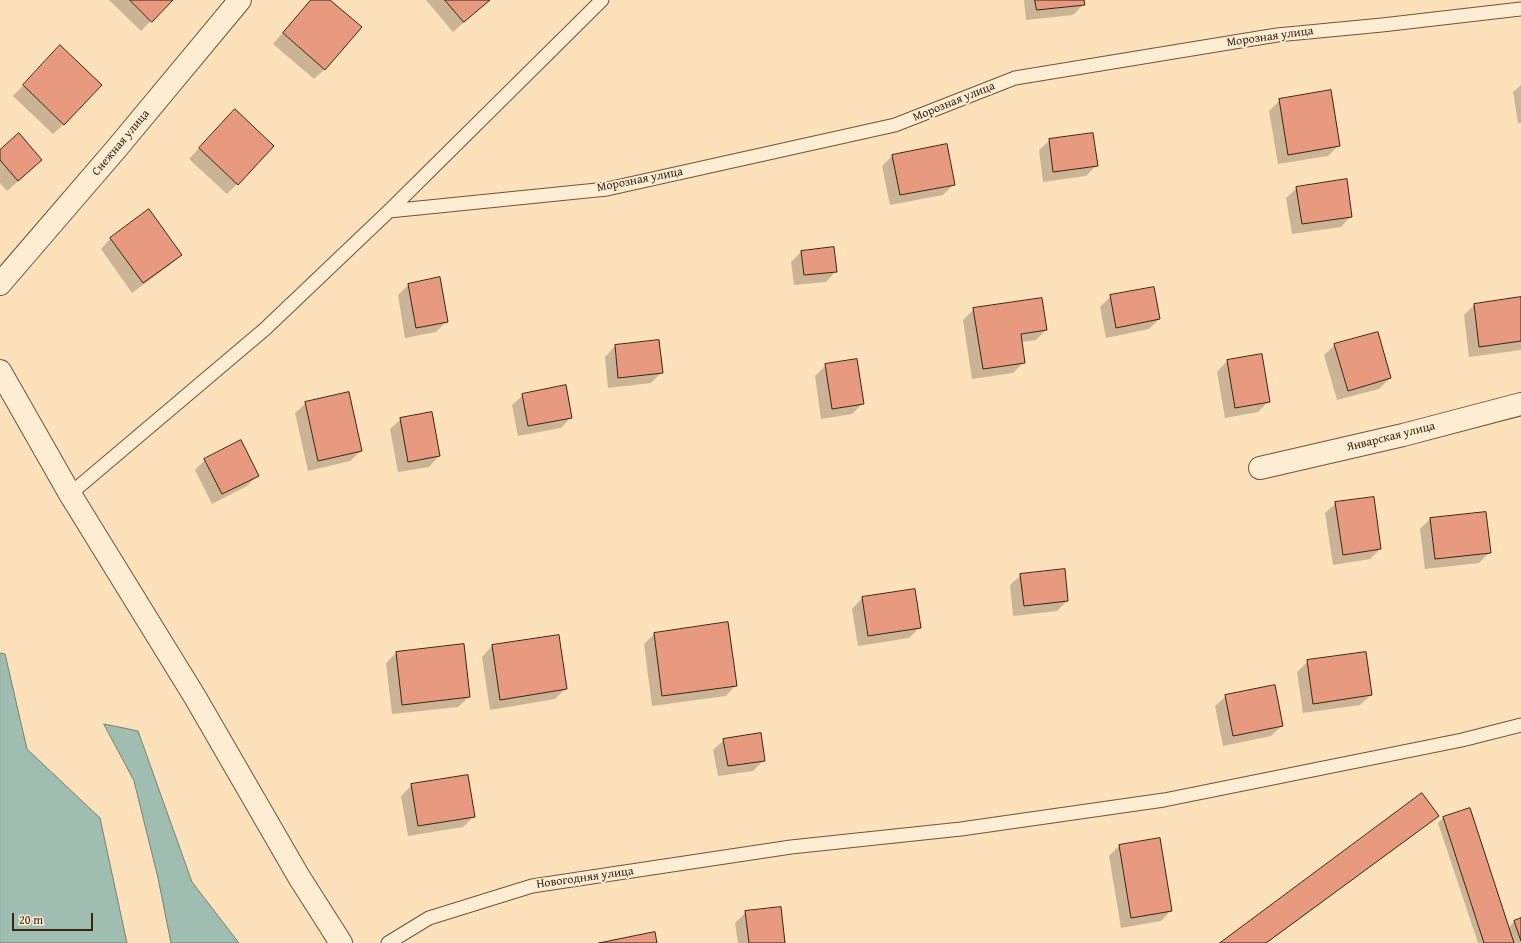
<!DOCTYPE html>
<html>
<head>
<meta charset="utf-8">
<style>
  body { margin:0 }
  #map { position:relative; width:1521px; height:943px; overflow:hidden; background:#fde1bb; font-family:"Gentium Book Plus",serif }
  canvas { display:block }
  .scale { position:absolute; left:12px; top:913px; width:81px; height:18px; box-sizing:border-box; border:2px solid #3b2512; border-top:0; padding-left:5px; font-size:12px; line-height:14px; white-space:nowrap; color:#3b2512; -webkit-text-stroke:3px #feecd3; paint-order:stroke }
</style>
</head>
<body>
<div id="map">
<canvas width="1521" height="943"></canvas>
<div class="scale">20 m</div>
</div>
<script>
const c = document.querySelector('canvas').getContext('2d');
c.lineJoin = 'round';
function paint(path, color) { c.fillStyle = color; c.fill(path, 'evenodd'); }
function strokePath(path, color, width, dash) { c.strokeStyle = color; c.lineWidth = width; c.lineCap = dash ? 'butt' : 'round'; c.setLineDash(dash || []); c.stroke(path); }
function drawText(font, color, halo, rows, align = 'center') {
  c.font = font + ' "Gentium Book Plus",serif'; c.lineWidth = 3.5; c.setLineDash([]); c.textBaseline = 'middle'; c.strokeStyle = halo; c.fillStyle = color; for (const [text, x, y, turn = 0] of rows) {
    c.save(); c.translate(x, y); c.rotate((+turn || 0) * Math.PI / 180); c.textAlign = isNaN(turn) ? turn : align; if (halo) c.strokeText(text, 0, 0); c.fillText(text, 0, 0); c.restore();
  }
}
const water = new Path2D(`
  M 0,653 L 5,654 L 27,749 L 100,818 L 127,943 L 0,943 Z
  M 104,724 L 138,731 L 192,882 L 239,943 L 171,943 L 158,878 L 134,781 Z`);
paint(water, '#9fbdb1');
strokePath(water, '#778071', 1);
paint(new Path2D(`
  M 109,0 L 171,0 L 141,31 Z
  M 311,0 L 328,0 L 325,69 L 314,79 L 273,44 Z
  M 426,0 L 490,0 L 453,32 Z
  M 1024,0 L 1083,0 L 1084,4 L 1073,15 L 1026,20 Z
  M 50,57 L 64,124 L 53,134 L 13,96 Z
  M 1521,85 L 1521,123 L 1518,123 L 1513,92 Z
  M 1280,100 L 1339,145 L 1328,156 L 1278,164 L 1269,111 Z
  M 224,121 L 237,184 L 227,194 L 189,159 Z
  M 1050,140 L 1097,165 L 1086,176 L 1043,182 L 1039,150 Z
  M 0,151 L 31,170 L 7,191 L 0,183 Z
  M 892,156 L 954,184 L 943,195 L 890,205 L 882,166 Z
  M 1297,188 L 1351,216 L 1341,227 L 1292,234 L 1286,198 Z
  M 111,238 L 181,255 L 170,265 L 132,293 L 101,249 Z
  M 801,252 L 836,271 L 826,282 L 794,285 L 791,262 Z
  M 408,285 L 447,321 L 436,332 L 405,338 L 398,295 Z
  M 1111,296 L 1159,319 L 1149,329 L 1106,338 L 1100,307 Z
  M 1521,298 L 1521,350 L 1469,357 L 1464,315 L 1474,305 Z
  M 974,309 L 1046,330 L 1036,340 L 1021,342 L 1024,362 L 1013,373 L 972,379 L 963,320 Z
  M 1335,345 L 1390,378 L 1379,389 L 1337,400 L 1324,355 Z
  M 615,346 L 662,372 L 651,383 L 608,388 L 605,357 Z
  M 1227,361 L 1269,401 L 1258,412 L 1225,418 L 1217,372 Z
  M 826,365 L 863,403 L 852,414 L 821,419 L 815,376 Z
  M 523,395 L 571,417 L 561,428 L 518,436 L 512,405 Z
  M 306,403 L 361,451 L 350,461 L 308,471 L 295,413 Z
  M 401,419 L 439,456 L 429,467 L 398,472 L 390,429 Z
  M 205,460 L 258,475 L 247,486 L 212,504 L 195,470 Z
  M 1336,503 L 1380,549 L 1370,559 L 1333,565 L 1325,513 Z
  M 1430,519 L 1490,552 L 1479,563 L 1425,569 L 1420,529 Z
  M 1021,575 L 1067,601 L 1057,611 L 1013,616 L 1010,585 Z
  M 862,598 L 920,627 L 909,638 L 858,646 L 852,609 Z
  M 654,634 L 736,685 L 726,696 L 652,706 L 644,644 Z
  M 492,646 L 565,689 L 555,699 L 490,710 L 482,657 Z
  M 397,652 L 469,697 L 458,707 L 392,714 L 386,663 Z
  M 1308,661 L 1371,695 L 1360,705 L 1303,713 L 1297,672 Z
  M 1226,696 L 1282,726 L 1271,736 L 1223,746 L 1215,706 Z
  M 724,740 L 764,760 L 753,771 L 718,776 L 713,750 Z
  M 412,785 L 474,816 L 463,827 L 408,836 L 401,796 Z
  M 1469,809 L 1508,928 L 1514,922 L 1521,919 L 1521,943 L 1478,943 L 1438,823 L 1443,818 Z
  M 1432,821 L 1267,943 L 1221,943 Z
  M 1119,846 L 1171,910 L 1161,921 L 1121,928 L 1109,856 Z
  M 746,912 L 784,943 L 738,943 L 735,923 Z`), '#0003');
const building = new Path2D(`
  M 130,0 L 173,0 L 152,22 Z
  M 311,0 L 330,0 L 362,27 L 325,70 L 283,33 Z
  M 445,0 L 490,0 L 464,22 Z
  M 1035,0 L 1084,0 L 1085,5 L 1037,10 Z
  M 60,45 L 102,85 L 64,125 L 23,85 Z
  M 1331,90 L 1340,146 L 1288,155 L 1279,99 Z
  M 235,109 L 274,146 L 238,185 L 199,148 Z
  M 19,133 L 42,160 L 18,181 L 0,160 L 0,150 Z
  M 1093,133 L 1098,166 L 1053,172 L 1049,139 Z
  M 947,144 L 955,185 L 900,195 L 892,155 Z
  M 1347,179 L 1352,217 L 1302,224 L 1296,187 Z
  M 149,209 L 182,255 L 143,283 L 110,238 Z
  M 834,247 L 837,272 L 804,275 L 801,251 Z
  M 440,277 L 448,322 L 416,328 L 408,284 Z
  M 1154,287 L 1160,319 L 1116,328 L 1110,295 Z
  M 1521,297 L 1521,341 L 1479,347 L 1474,304 Z
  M 1042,298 L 1047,330 L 1021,334 L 1025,363 L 983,369 L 973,308 Z
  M 1378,332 L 1391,378 L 1348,391 L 1334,344 Z
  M 659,340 L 663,373 L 618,378 L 615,345 Z
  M 1262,354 L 1270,402 L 1235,408 L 1227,360 Z
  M 857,359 L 864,404 L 832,409 L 825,364 Z
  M 566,385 L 572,418 L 528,426 L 522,394 Z
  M 349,392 L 362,451 L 318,461 L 305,402 Z
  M 432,412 L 440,456 L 408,462 L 400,418 Z
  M 241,440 L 259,476 L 222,494 L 204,459 Z
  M 1374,497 L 1381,549 L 1343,555 L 1335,502 Z
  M 1486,512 L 1491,553 L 1435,559 L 1430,518 Z
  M 1065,569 L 1068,601 L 1024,606 L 1020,574 Z
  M 915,589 L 921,628 L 868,636 L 862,597 Z
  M 728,622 L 737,686 L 662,696 L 654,633 Z
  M 559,635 L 567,689 L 500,700 L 492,645 Z
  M 464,644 L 470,697 L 402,705 L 396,652 Z
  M 1366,652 L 1372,695 L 1313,704 L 1307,660 Z
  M 1275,685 L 1283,726 L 1233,736 L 1225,695 Z
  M 761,733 L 765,761 L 728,766 L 723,739 Z
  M 468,775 L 475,817 L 418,826 L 411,784 Z
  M 1422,793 L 1439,816 L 1266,943 L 1220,943 Z
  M 1470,808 L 1514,943 L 1484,943 L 1443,817 Z
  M 1160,838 L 1172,911 L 1131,918 L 1119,845 Z
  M 781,907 L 785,943 L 749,943 L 745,911 Z
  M 1521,918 L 1521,941 L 1514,921 Z
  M 655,932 L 657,943 L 599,943 Z`);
paint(building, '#e89a81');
strokePath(building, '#3b2512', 1);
const service = new Path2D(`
  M 389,211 L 607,189 L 895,125 L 1015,78 L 1277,35 L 1382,25 L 1521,9
  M 70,494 L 265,329 L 389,211 L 602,0
  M 388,943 L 429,918 L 532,886 L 791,847 L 961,829 L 1164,800 L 1462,740 L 1521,725`);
const minor = new Path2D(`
  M 0,284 L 117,148 L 240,0
  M 0,371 L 70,494 L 195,697 L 299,877 L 341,943
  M 1260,468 L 1403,435 L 1521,404`);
strokePath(service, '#6c543c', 15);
strokePath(minor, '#6c543c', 24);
strokePath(service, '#feecd3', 13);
strokePath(minor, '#feecd3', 22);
drawText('12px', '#3b2512', '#feecd3', [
  ["Морозная улица",1270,37,-8],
  ["Морозная улица",954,102,-22],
  ["Снежная улица",121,143,-50],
  ["Морозная улица",640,180,-11],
  ["Январская улица",1391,437,-14],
  ["Новогодняя улица",585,878,-8]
]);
</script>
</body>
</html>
